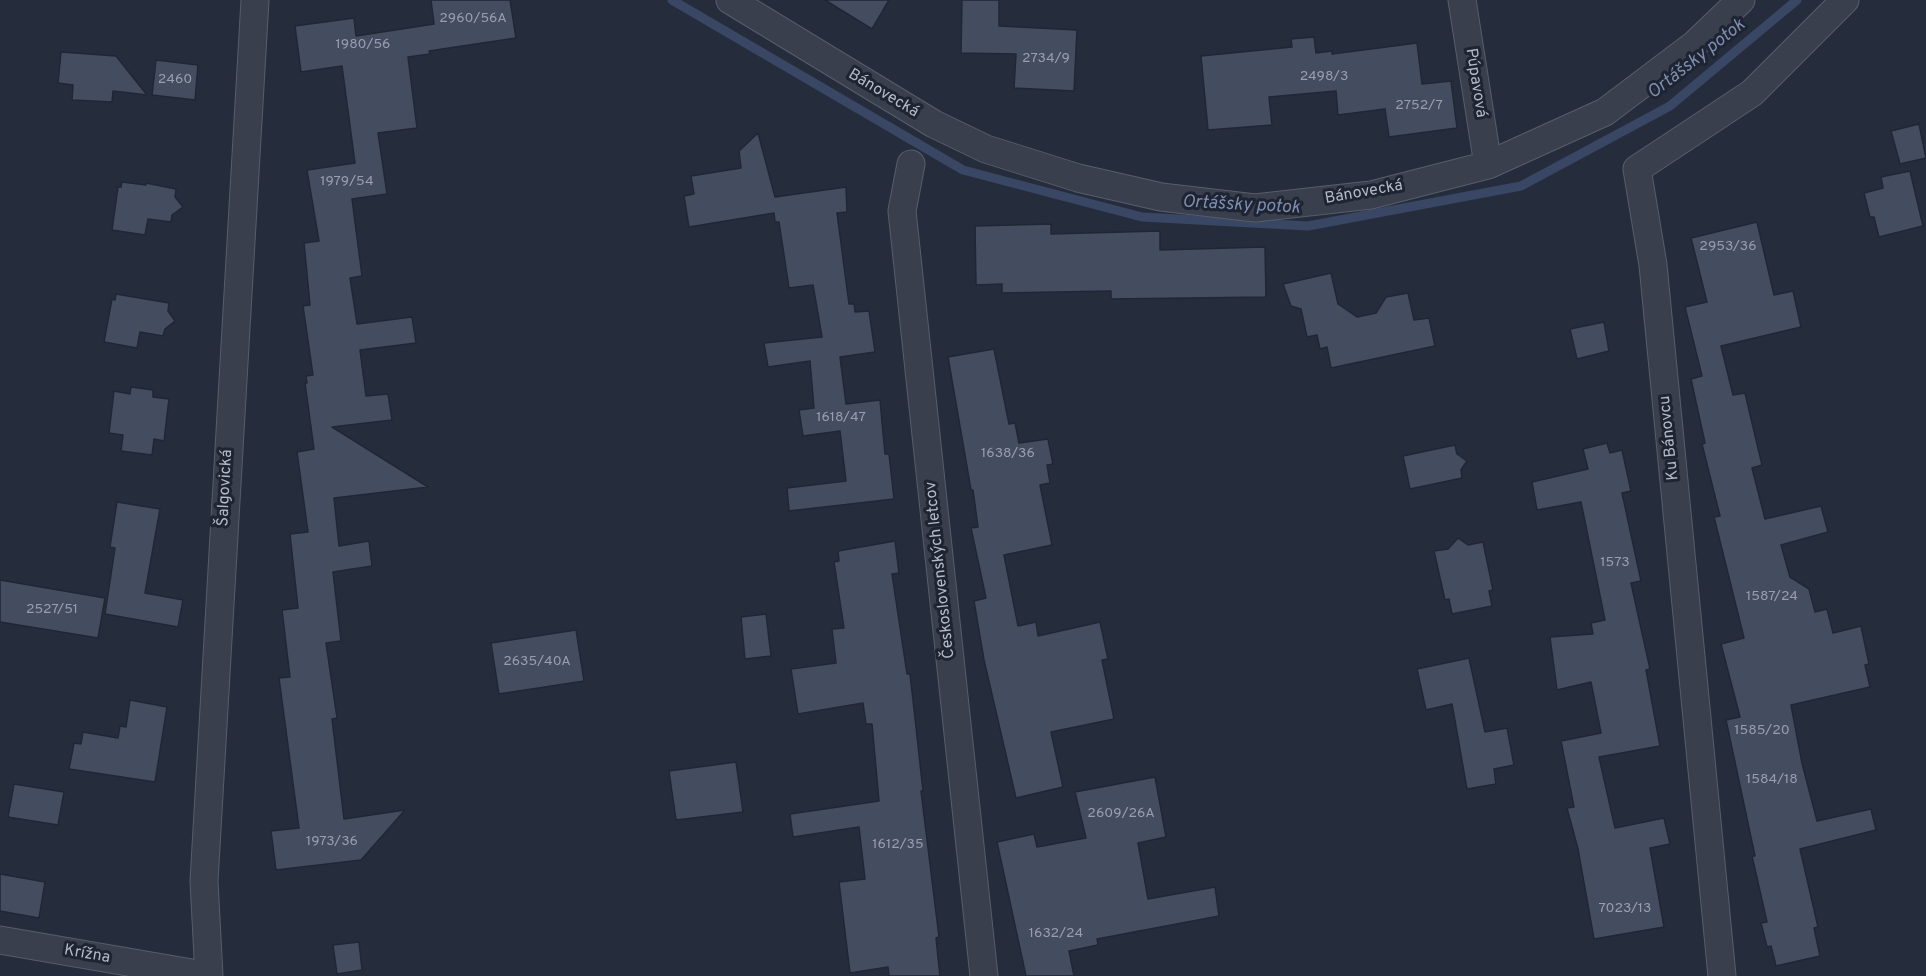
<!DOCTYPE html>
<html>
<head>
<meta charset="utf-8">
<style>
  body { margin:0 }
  canvas { display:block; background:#252d3d }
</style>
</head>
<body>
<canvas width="1926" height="976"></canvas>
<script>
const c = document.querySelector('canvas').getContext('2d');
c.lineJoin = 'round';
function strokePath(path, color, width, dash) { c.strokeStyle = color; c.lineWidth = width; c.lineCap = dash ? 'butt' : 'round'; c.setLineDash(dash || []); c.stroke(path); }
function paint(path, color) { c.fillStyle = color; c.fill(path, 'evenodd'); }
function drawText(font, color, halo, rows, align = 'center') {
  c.font = font + ' Overpass,sans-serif'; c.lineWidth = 6; c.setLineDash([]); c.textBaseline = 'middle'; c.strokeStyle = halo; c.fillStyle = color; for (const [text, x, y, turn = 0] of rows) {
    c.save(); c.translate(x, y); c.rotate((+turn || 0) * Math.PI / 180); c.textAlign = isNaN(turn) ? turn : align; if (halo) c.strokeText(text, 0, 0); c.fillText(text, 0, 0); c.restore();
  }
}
strokePath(new Path2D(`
  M 672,0 L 963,170 L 1142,217 L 1308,226 L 1521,186 L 1670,106 L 1797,0`), '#394764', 9);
const building = new Path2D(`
  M 431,0 L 510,0 L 516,38 L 429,51 L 430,54 L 408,57 L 417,128 L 378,133 L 387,194 L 352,199 L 362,276 L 350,278 L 357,324 L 412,317 L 416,343 L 360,350 L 366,396 L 388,394 L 392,420 L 332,427 L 428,487 L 334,498 L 339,546 L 369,541 L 372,566 L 333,572 L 341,641 L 326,643 L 337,718 L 332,719 L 344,819 L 405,810 L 361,860 L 276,870 L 271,831 L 299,828 L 279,678 L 290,677 L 282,610 L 298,608 L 290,534 L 308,532 L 297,452 L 314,449 L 305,383 L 307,383 L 306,376 L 313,375 L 303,306 L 310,305 L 304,243 L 319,241 L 307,170 L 355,163 L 342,66 L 301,72 L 295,26 L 354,18 L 356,36 L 434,24 Z
  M 825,0 L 889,0 L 872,29 Z
  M 962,0 L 999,0 L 999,26 L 1077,30 L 1074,91 L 1014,88 L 1016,54 L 961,53 Z
  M 1314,37 L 1316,53 L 1332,51 L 1332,54 L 1417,43 L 1422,84 L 1451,81 L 1457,128 L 1389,137 L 1385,109 L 1338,115 L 1336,91 L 1269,97 L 1272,125 L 1208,130 L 1201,56 L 1292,47 L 1291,39 Z
  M 61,52 L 116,56 L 147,95 L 113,91 L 112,102 L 72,100 L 73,85 L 58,83 Z
  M 156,60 L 198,65 L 195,100 L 152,95 Z
  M 1919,124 L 1926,158 L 1900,164 L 1891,131 Z
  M 758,133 L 775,197 L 846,187 L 847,212 L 837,213 L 849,304 L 854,304 L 855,312 L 869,311 L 875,352 L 840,357 L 846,404 L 880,400 L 885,454 L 889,454 L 894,499 L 789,511 L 787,488 L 846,481 L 840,431 L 803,436 L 799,410 L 814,408 L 810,361 L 768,367 L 764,343 L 822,337 L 813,285 L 789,288 L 779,222 L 775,222 L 774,213 L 689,227 L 684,196 L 694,194 L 691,176 L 741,168 L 739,151 Z
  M 1910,171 L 1923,226 L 1879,237 L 1874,217 L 1870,217 L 1864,193 L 1883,188 L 1881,177 Z
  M 122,182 L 146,185 L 146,183 L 176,189 L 175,197 L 183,207 L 172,215 L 171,222 L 148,219 L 145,235 L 112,230 L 118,187 L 121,187 Z
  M 1757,222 L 1774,295 L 1793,291 L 1801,327 L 1721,346 L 1733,395 L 1745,393 L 1762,465 L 1752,468 L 1765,519 L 1821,506 L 1828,532 L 1781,545 L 1790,577 L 1809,589 L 1815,612 L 1827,609 L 1833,633 L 1861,626 L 1869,664 L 1865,665 L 1870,687 L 1791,705 L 1802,763 L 1817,821 L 1871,809 L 1876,830 L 1800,849 L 1818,927 L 1814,928 L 1820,956 L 1776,966 L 1771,946 L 1767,947 L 1761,923 L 1767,922 L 1752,856 L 1755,856 L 1726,720 L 1740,717 L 1721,644 L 1744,638 L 1714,517 L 1720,516 L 1702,444 L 1705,443 L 1691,379 L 1702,376 L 1685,307 L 1707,302 L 1691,238 Z
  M 1051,224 L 1051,234 L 1160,231 L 1160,250 L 1265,247 L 1266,297 L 1111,299 L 1111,291 L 1002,293 L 1002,284 L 976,285 L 975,226 Z
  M 1331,273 L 1338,304 L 1357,317 L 1376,313 L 1386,297 L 1408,293 L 1414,320 L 1429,318 L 1435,346 L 1331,368 L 1327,347 L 1320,349 L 1317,335 L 1307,337 L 1301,309 L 1291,306 L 1283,284 Z
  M 116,294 L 169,303 L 168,311 L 175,321 L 165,329 L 163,336 L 140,332 L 137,348 L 104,342 L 112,299 L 115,300 Z
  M 1604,322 L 1609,351 L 1577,359 L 1570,329 Z
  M 994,349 L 1009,424 L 1015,423 L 1019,443 L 1048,439 L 1053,464 L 1047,465 L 1050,483 L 1040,485 L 1052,545 L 1004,555 L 1018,626 L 1036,622 L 1038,636 L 1100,622 L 1108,659 L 1102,660 L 1114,719 L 1051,732 L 1063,787 L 1016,798 L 984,660 L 974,601 L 986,598 L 971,528 L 978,527 L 973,490 L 971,490 L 948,357 Z
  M 131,387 L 153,390 L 153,397 L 169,399 L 164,441 L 154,439 L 152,455 L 121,451 L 123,435 L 109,433 L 114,391 L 130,394 Z
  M 1607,443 L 1610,453 L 1622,450 L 1631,491 L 1622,493 L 1641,581 L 1631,583 L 1650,669 L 1646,670 L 1660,746 L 1599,757 L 1615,828 L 1664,818 L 1670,844 L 1650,848 L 1664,927 L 1594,939 L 1578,849 L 1567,808 L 1574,807 L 1561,741 L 1601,733 L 1591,682 L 1557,690 L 1550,637 L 1593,634 L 1591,623 L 1605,620 L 1581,502 L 1537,510 L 1532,482 L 1588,469 L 1583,449 Z
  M 1455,445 L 1457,454 L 1467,461 L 1461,470 L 1462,478 L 1410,489 L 1403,456 Z
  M 117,502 L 160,509 L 145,593 L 183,600 L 178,627 L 105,614 L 115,548 L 110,547 Z
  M 1458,538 L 1468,545 L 1483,542 L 1493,590 L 1489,591 L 1492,606 L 1452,614 L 1449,599 L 1445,600 L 1434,551 L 1448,549 Z
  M 895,541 L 899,573 L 892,574 L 907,674 L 910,674 L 915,718 L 923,791 L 921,791 L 939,937 L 936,938 L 940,976 L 889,976 L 888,967 L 850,973 L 839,882 L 865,879 L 859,827 L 793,837 L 790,814 L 879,801 L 872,724 L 866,724 L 863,703 L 798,714 L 791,669 L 836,663 L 832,629 L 844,628 L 834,562 L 839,561 L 838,551 Z
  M 0,580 L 105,598 L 98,638 L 0,622 Z
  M 766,614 L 771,656 L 745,659 L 741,617 Z
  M 576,630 L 584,681 L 499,694 L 491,643 Z
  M 1469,658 L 1485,732 L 1507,728 L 1514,765 L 1494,769 L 1496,784 L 1467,789 L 1452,704 L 1426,710 L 1417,669 Z
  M 130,700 L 167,707 L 155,782 L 69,769 L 74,743 L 81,744 L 83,732 L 118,738 L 120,726 L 126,727 Z
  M 736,762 L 743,812 L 676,820 L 669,771 Z
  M 1155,777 L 1166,837 L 1138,843 L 1148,899 L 1215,887 L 1219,916 L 1097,939 L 1098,945 L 1069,951 L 1074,976 L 1026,976 L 997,842 L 1034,834 L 1037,847 L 1086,838 L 1075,792 Z
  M 14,784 L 64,792 L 58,825 L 8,817 Z
  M 0,874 L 45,882 L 39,918 L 0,911 Z
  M 359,942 L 362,970 L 337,974 L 333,945 Z`);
paint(building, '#444c5f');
strokePath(building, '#202634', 1.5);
const minor = new Path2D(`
  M 730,0 L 934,124 L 986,149 L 1078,178 L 1161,197 L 1255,208 L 1371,195 L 1488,165 L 1605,112 L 1695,44 L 1741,0
  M 1462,0 L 1488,165
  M 911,164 L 902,211 L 984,976
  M 0,940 L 209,976
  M 209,976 L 204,881 L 255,0
  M 1722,976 L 1653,265 L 1637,169 L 1752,93 L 1845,0`);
strokePath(minor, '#575d6b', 29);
strokePath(minor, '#393f4d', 27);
drawText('14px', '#999eae', null, [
  ["2960/56A",473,19],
  ["1980/56",363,45],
  ["2734/9",1046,59],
  ["2498/3",1324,77],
  ["2460",175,80],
  ["2752/7",1419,106],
  ["1979/54",347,182],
  ["2953/36",1728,247],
  ["1618/47",841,418],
  ["1638/36",1008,454],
  ["1573",1615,563],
  ["1587/24",1772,597],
  ["2527/51",52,610],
  ["2635/40A",537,662],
  ["1585/20",1762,731],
  ["1584/18",1772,780],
  ["2609/26A",1121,814],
  ["1973/36",332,842],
  ["1612/35",898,845],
  ["7023/13",1625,909],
  ["1632/24",1056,934]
]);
drawText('16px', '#b5bac8', '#1e2432', [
  ["Púpavová",1475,83,81],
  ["Bánovecká",883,94,31],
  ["Bánovecká",1364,193,-10],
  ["Ku Bánovcu",1670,438,-96],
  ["Šalgovická",226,488,-87],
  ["Československých letcov",941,570,-96],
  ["Krížna",87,955,10]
]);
drawText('italic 18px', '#7d8eaf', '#1e2432', [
  ["Ortášsky potok",1697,60,-38],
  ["Ortášsky potok",1241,206,3]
]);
</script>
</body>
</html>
